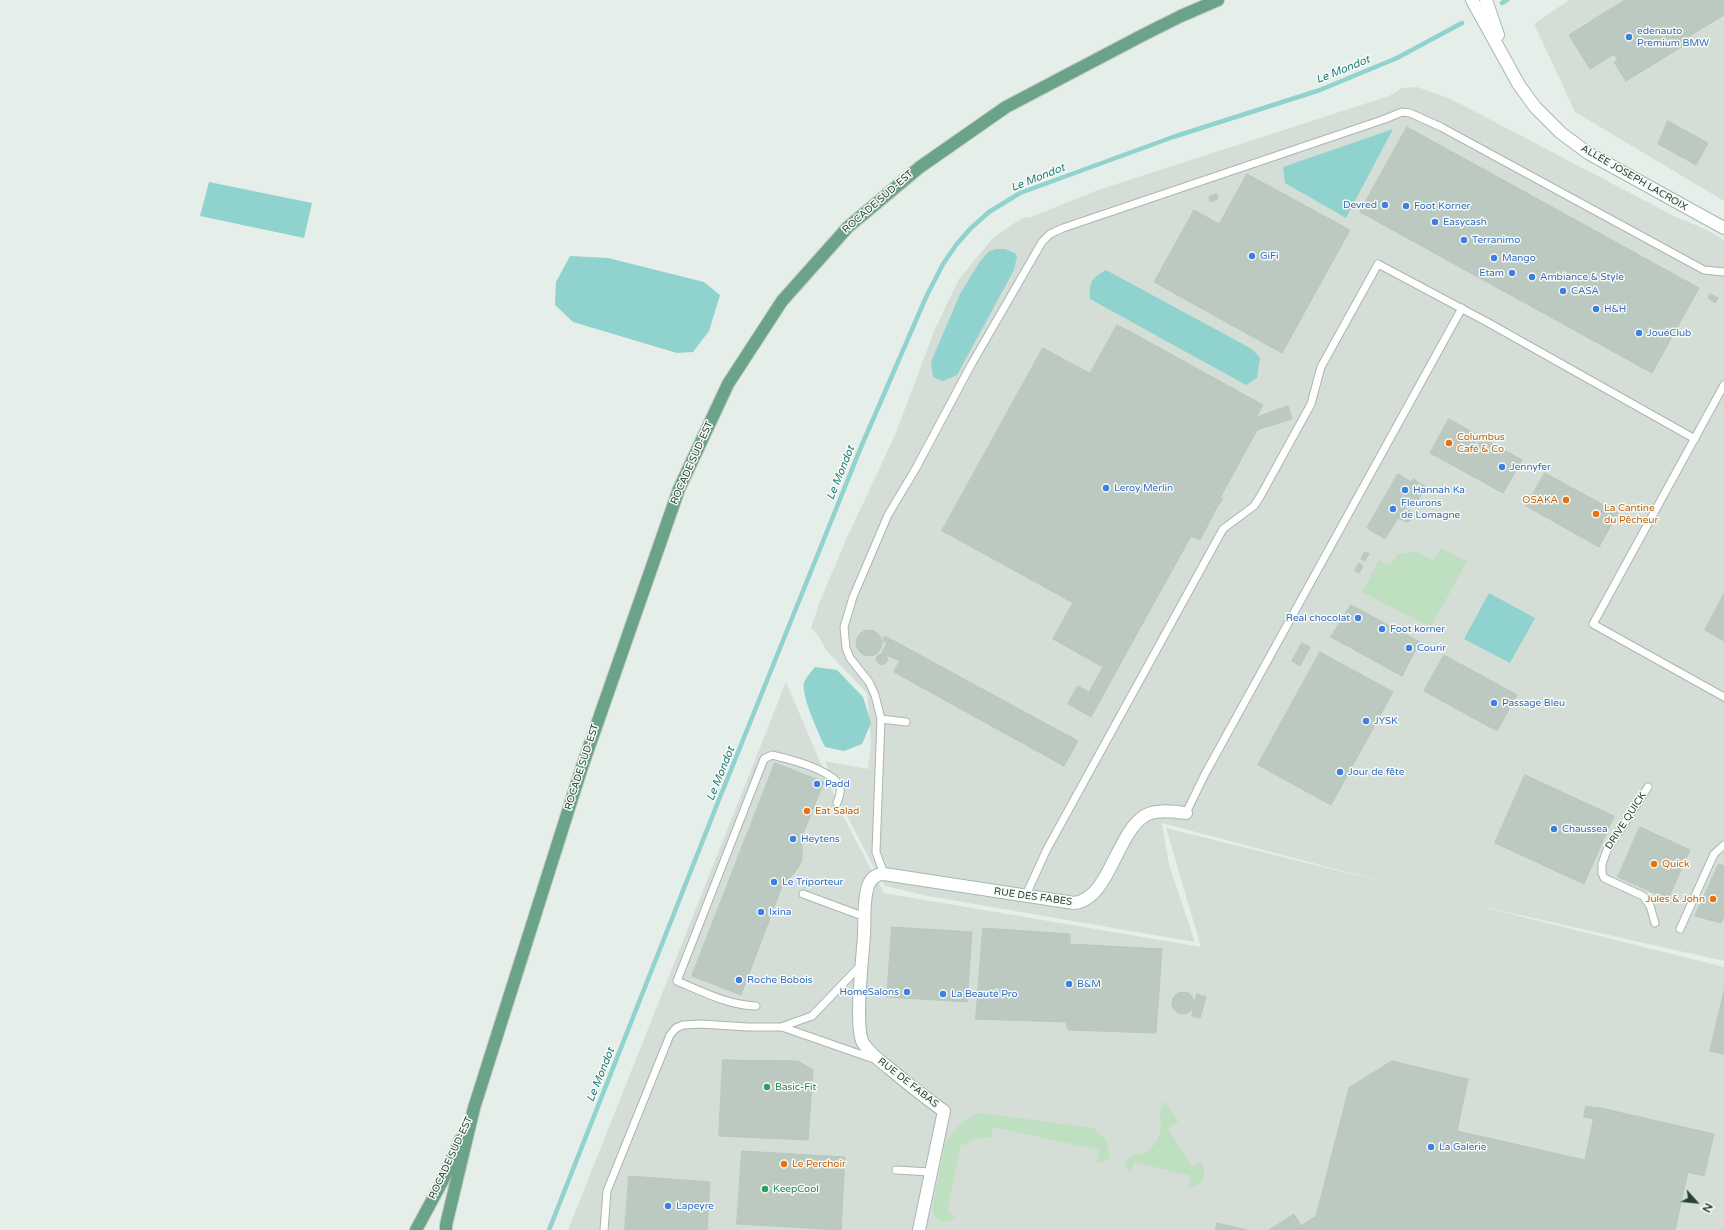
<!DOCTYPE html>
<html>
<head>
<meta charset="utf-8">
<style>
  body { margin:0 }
  #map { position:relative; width:1724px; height:1230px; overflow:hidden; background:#e6eee9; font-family:"Varela Round",sans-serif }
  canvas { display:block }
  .north { position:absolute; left:1676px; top:1182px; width:40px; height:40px; -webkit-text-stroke:3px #f7fbf8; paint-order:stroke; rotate:117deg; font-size:11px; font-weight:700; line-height:16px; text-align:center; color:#254133 }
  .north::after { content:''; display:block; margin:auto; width:14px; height:18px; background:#254133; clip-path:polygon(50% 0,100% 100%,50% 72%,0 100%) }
</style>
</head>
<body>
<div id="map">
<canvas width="1724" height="1230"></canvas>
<div class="north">N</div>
</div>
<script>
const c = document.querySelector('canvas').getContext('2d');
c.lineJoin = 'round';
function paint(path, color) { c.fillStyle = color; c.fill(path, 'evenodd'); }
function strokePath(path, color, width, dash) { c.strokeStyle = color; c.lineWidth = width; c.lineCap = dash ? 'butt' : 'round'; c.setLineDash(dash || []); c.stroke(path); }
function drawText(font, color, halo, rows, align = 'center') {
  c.font = font + ' "Varela Round",sans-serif'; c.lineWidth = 3; c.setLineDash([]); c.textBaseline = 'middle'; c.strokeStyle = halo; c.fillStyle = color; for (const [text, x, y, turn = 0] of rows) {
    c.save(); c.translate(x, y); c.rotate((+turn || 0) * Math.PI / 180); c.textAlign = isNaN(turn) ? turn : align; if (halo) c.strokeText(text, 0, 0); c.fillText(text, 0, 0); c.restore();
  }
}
paint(new Path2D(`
  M 1569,0 L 1724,0 L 1724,201 L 1575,112 L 1534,24 Z
  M 1417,87 L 1451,99 L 1676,217 L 1705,229 L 1724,240 L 1724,961 L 1471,904 L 1724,967 L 1724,1230 L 568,1230 L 786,682 L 844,818 L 884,893 L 1201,947 L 1166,828 L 1388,883 L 1162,823 L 1169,865 L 1195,942 L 928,896 L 885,886 L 873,866 L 842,806 L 825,761 L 868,769 L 871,744 L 867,693 L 827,651 L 817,634 L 811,628 L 820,601 L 846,540 L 895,435 L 935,329 L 959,279 L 994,237 L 1022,218 L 1031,217 L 1098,190 L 1389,96 L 1402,88 Z`), '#d4ded7');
paint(new Path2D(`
  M 1441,548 L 1467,561 L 1431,627 L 1362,592 L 1379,560 L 1390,566 L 1398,554 L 1417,552 L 1434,561 Z
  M 1162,1101 L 1169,1107 L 1178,1122 L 1168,1128 L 1192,1167 L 1202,1162 C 1207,1173 1204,1189 1188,1186 L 1191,1176 L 1134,1162 L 1131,1172 L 1125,1167 L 1127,1158 C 1132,1154 1138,1155 1144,1153 C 1154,1149 1161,1136 1161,1125 C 1161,1122 1160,1119 1160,1116 C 1161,1110 1162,1106 1162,1101 Z
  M 981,1113 L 1093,1128 C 1105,1136 1109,1143 1109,1158 L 1102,1162 L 1096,1163 L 1099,1150 L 993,1127 L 991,1137 L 969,1140 L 968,1145 L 961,1144 L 947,1212 L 956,1216 L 950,1221 L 941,1221 L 934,1216 L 933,1204 L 945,1145 C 952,1131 966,1116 981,1113 Z`), '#bfdfc1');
paint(new Path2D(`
  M 1393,129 L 1346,218 L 1285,183 L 1283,167 Z
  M 209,182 L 312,203 L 304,238 L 200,216 Z
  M 1005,249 L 1015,253 L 1017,256 L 1014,270 L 957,375 L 943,381 L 933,377 L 931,362 L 960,294 L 979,263 L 988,252 L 996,249 Z
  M 570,256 L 608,258 L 704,282 L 720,295 L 709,331 L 693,352 L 677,353 L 573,322 L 555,305 L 556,282 Z
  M 1106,270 L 1252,349 L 1260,358 L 1257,378 L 1246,385 L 1090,299 C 1090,282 1090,279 1106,270 Z
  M 1489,593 L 1535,618 L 1510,663 L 1464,639 Z
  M 815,667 L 837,670 L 863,697 L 871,723 L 862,744 L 844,751 L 825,747 C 819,734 801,696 804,683 C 806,677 811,672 815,667 Z`), '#90d2cd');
strokePath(new Path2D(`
  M 1502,3 L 1507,0
  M 549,1230 L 718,802 L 861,447 L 927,295 L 943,264 L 956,245 L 970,229 L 989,212 L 1020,193 L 1173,137 L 1320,90 L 1397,58 L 1462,23`), '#90d2cd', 4.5);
const building = new Path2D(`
  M 1625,0 L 1632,0 L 1595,23 L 1593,20 Z
  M 1632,0 L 1724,0 L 1724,15 L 1680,42 L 1678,39 L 1625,71 L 1614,54 L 1590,69 L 1569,35 L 1593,20 L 1595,23 Z
  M 1678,39 L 1683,46 L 1626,81 L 1614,62 L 1618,60 L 1625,71 Z
  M 1668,121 L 1708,143 L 1696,165 L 1658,144 Z
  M 1407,127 L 1699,288 L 1652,373 L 1360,212 Z
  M 1247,174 L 1350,230 L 1282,353 L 1154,282 L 1194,210 L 1219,224 Z
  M 1217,194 L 1218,199 L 1210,202 L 1209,197 Z
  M 1710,294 L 1718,298 L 1715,303 L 1708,298 Z
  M 1117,325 L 1131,332 L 1104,381 L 1090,374 Z
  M 1131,332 L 1263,405 L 1208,504 L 1216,509 L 1200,540 L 1191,536 L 1135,637 L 950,535 L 978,484 L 992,492 L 1065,360 L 1104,381 Z
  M 1043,348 L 1065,360 L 992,492 L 978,484 L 950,535 L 942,531 Z
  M 1288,406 L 1292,419 L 1257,430 L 1219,500 L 1223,498 L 1216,509 L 1208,504 L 1255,418 Z
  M 1449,419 L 1522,460 L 1503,493 L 1430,453 Z
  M 1545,473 L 1618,513 L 1599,547 L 1526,506 Z
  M 1398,474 L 1411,482 L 1413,479 L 1426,487 L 1414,507 L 1407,504 L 1405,508 L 1412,512 L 1413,517 L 1410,521 L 1406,522 L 1398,518 L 1385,539 L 1367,528 Z
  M 1365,552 L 1369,554 L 1365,561 L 1361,559 Z
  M 1359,563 L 1363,566 L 1359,573 L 1355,571 Z
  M 1724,594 L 1724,641 L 1705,630 Z
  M 1073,603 L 1135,637 L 1101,699 L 1089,692 L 1103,667 L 1053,639 Z
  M 1351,605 L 1420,642 L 1402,676 L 1331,637 Z
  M856 643a13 13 0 1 1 26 0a13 13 0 1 1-26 0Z
  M 885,636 L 907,648 L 900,661 L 884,654 L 882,652 L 887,643 L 883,641 Z
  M 1302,643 L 1310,647 L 1300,666 L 1292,661 Z
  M 907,648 L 1078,741 L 1064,766 L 894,672 Z
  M 1320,652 L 1393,692 L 1331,805 L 1258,765 Z
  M876.5 659a5.5 5.5 0 1 1 11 0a5.5 5.5 0 1 1-11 0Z
  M 1444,655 L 1517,695 L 1497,731 L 1424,691 Z
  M 1078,686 L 1101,699 L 1091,717 L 1068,704 Z
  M 775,763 L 824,782 L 784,881 L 741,995 L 692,976 Z
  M 1525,775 L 1614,816 L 1584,884 L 1495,843 Z
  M 1640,827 L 1690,850 L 1668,899 L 1618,877 Z
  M 801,839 L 802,848 L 802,860 L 798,868 L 790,878 L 784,881 Z
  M 1719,864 L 1724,866 L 1724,916 L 1721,923 L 1695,916 Z
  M 892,927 L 972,932 L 967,1002 L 887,997 Z
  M 983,928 L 1070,934 L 1070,944 L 1162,949 L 1156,1033 L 1068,1030 L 1066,1022 L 976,1019 Z
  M 1724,991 L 1724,1054 L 1710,1051 Z
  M1172 1003a11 11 0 1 1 22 0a11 11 0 1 1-22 0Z
  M 1197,994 L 1206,997 L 1200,1018 L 1192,1016 Z
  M 723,1060 L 798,1061 L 813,1070 L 808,1140 L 719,1136 Z
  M 1392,1061 L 1468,1079 L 1457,1131 L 1585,1160 L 1596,1107 L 1714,1134 L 1704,1176 L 1688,1172 L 1675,1230 L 1269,1230 L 1294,1214 L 1301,1226 L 1316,1216 L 1349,1088 Z
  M 1586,1106 L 1596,1108 L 1594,1119 L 1584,1117 Z
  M 742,1151 L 845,1157 L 841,1230 L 737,1224 Z
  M 629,1176 L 710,1182 L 707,1230 L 625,1230 Z
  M 1217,1223 L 1247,1230 L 1216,1230 Z`);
paint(building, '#bbc9c1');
strokePath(building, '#b8c8be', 1);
const lane = new Path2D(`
  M 1724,385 L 1593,624 L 1724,697
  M 881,719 L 906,722
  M 1648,787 L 1607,850 L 1602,864 L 1602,873 L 1604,878 L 1643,896 L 1650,906 L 1655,923
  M 1186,813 L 1205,774 L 1462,308
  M 884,874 L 876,852 L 881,719 L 875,695 L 869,682 L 850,658 L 846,648 L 844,627 L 853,597 L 888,515 L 916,468 L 971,365 L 1042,242 L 1050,234 L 1063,228 L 1385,119 L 1402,112 L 1410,113 L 1441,127 L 1704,270 L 1724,272
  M 803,894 L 865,917
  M 1025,897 L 1047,849 L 1223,529 L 1254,506 L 1261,495 L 1311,404 L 1321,367 L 1378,264 L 1487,322 L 1695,439
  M 1680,929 L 1714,854 L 1724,845
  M 756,1006 C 728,1005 703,992 677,981 L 764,759 L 772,755 C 789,759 830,769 839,785 C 842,790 839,798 837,803
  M 782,1027 L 874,1059
  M 896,1170 L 931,1172
  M 604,1230 L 607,1191 L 670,1035 L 676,1028 L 683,1025 L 701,1024 L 748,1027 L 781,1027 L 812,1016 L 861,965`);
const street = new Path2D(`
  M 919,1230 L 944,1111 C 925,1098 907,1083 889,1068 C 880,1061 869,1053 863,1043 C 854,1026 863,956 864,934 C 865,918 863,900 868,886 C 871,878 876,874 884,874 L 1074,903 C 1110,899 1116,832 1146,815 C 1157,809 1174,812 1186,813`);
const secondary = new Path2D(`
  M 1472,0 L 1519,85 L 1535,107 L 1561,133 L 1588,153 L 1724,228
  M 1486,0 L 1498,35`);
const primary = new Path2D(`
  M 416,1230 L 443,1180 L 460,1140
  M 446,1230 L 446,1225 L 474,1108 L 582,767 L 679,489 L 728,384 L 782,301 L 848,227 L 920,167 L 1006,107 L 1143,35 L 1181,16 L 1218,0`);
strokePath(lane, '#a8b7af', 9);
strokePath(street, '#a8b7af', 14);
strokePath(secondary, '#a4baae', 14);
strokePath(primary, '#c2cac6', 14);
strokePath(lane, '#fff', 7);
strokePath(street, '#fff', 12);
strokePath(secondary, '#fff', 12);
strokePath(primary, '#6ba388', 12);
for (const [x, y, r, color] of [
  [1629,37,4,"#3f7fe0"],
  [1385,205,4,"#3f7fe0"],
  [1406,206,4,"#3f7fe0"],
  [1435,222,4,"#3f7fe0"],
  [1464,240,4,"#3f7fe0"],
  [1252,256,4,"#3f7fe0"],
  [1494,258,4,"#3f7fe0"],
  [1512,273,4,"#3f7fe0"],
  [1532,277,4,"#3f7fe0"],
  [1563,291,4,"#3f7fe0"],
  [1596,309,4,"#3f7fe0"],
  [1639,333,4,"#3f7fe0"],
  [1449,443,4,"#e8710a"],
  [1502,467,4,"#3f7fe0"],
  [1106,488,4,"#3f7fe0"],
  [1405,490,4,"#3f7fe0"],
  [1566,500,4,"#e8710a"],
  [1393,509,4,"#3f7fe0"],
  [1596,514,4,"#e8710a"],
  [1358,618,4,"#3f7fe0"],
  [1382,629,4,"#3f7fe0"],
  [1409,648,4,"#3f7fe0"],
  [1494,703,4,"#3f7fe0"],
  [1366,721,4,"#3f7fe0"],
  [1340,772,4,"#3f7fe0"],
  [817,784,4,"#3f7fe0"],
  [807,811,4,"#e8710a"],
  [1554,829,4,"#3f7fe0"],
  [793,839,4,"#3f7fe0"],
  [1654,864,4,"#e8710a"],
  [774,882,4,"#3f7fe0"],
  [1713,899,4,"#e8710a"],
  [761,912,4,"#3f7fe0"],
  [739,980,4,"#3f7fe0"],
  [1069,984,4,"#3f7fe0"],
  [907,992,4,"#3f7fe0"],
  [943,994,4,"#3f7fe0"],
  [767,1087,4,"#2e9e5b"],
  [1431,1147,4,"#3f7fe0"],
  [784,1164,4,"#e8710a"],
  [765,1189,4,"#2e9e5b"],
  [668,1206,4,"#3f7fe0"]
]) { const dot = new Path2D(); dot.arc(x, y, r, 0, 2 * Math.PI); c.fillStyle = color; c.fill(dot); strokePath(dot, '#f7fbf8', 1.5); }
drawText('10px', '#366cbe', '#f7fbf8', [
  ["edenauto",1637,31],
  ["Premium BMW",1637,43],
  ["Devred",1377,205,"right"],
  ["Foot Korner",1414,206],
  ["Easycash",1443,222],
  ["Terranimo",1472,240],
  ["GiFi",1260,256],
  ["Mango",1502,258],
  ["Etam",1504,273,"right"],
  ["Ambiance & Style",1540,277],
  ["CASA",1571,291],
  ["H&H",1604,309],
  ["JouéClub",1647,333],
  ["Jennyfer",1510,467],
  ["Leroy Merlin",1114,488],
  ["Hannah Ka",1413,490],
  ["Fleurons",1401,503],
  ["de Lomagne",1401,515],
  ["Real chocolat",1350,618,"right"],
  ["Foot korner",1390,629],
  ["Courir",1417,648],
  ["Passage Bleu",1502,703],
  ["JYSK",1374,721],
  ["Jour de fête",1348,772],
  ["Padd",825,784],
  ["Chaussea",1562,829],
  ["Heytens",801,839],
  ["Le Triporteur",782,882],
  ["Ixina",769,912],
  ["Roche Bobois",747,980],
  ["B&M",1077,984],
  ["HomeSalons",899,992,"right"],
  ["La Beauté Pro",951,994],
  ["La Galerie",1439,1147],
  ["Lapeyre",676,1206]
], 'left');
drawText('10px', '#254133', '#f7fbf8', [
  ["ALLÉE JOSEPH LACROIX",1634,178,30],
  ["ROCADE SUD-EST",878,202,-41],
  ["ROCADE SUD-EST",692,463,-66],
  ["ROCADE SUD-EST",582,767,-72],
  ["DRIVE QUICK",1626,821,-57],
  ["RUE DES FABES",1033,897,8],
  ["RUE DE FABAS",908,1083,38],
  ["ROCADE SUD-EST",451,1158,-65]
]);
drawText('10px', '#c56008', '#f7fbf8', [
  ["Columbus",1457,437],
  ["Café & Co",1457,449],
  ["OSAKA",1558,500,"right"],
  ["La Cantine",1604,508],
  ["du Pêcheur",1604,520],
  ["Eat Salad",815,811],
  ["Quick",1662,864],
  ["Jules & John",1705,899,"right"],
  ["Le Perchoir",792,1164]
], 'left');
drawText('10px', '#27864d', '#f7fbf8', [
  ["Basic-Fit",775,1087],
  ["KeepCool",773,1189]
], 'left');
drawText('italic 11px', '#1f7c77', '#f7fbf8', [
  ["Le Mondot",1343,70,-22],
  ["Le Mondot",1038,178,-22],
  ["Le Mondot",841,473,-68],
  ["Le Mondot",721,774,-68],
  ["Le Mondot",601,1075,-68]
]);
</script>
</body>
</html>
